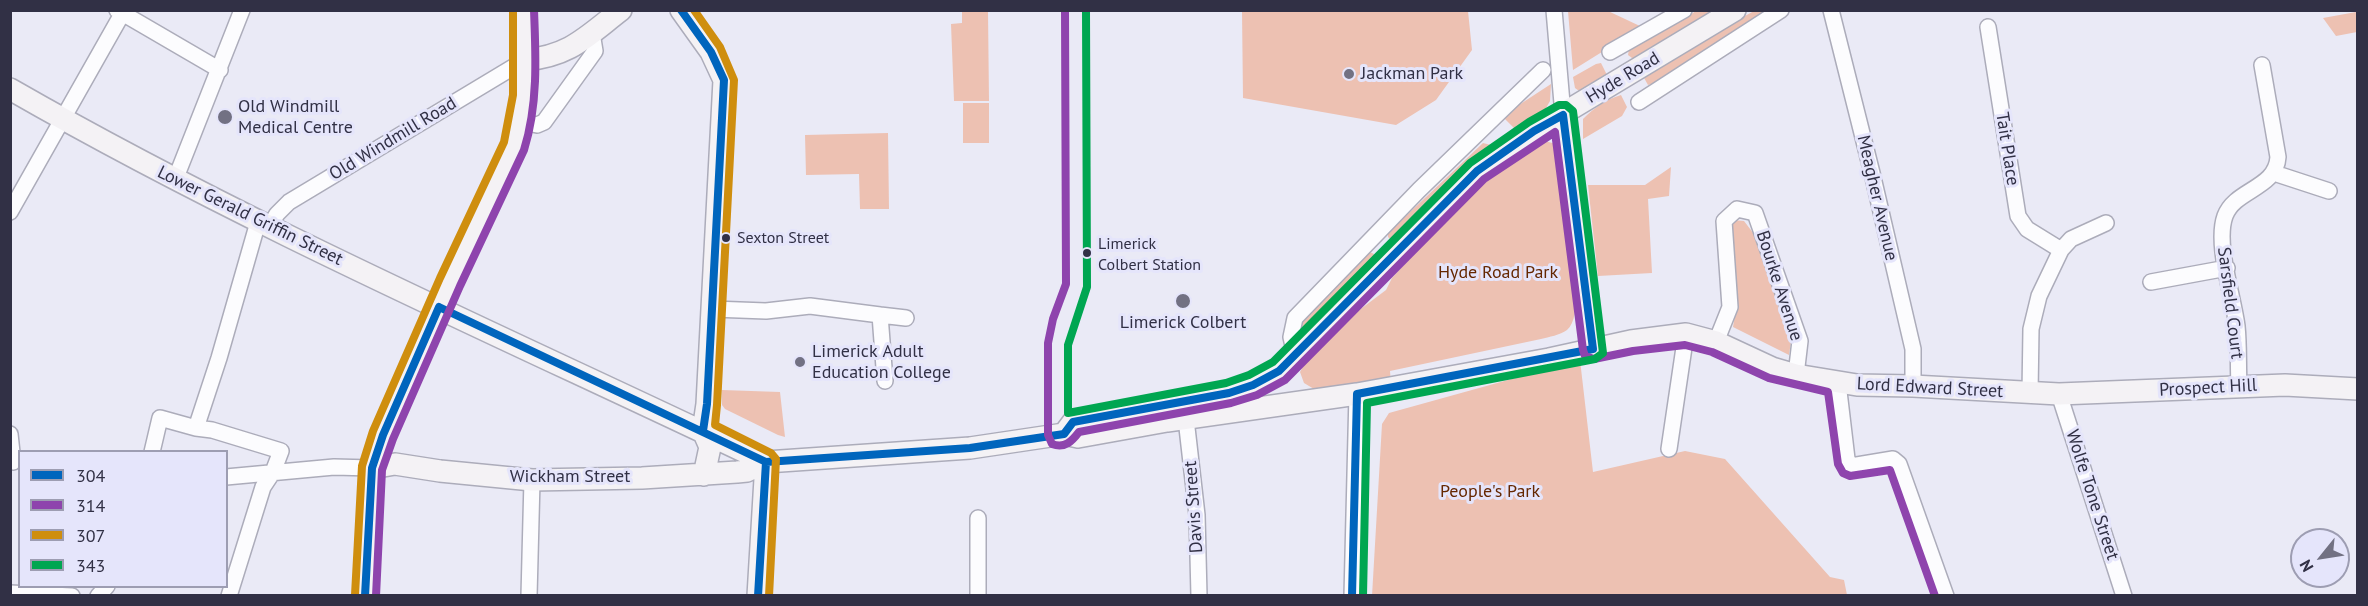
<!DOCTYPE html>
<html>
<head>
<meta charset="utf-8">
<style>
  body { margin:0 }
  #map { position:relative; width:2368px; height:606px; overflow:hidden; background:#eaeaf6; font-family:"PT Sans",sans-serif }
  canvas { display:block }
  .frame { position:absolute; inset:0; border:12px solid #313045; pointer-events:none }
  .legend { position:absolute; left:18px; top:450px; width:210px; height:138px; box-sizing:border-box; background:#e5e5fb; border:2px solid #9d9db2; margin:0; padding:8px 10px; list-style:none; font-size:18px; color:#313045 }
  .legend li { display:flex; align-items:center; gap:12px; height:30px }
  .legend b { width:30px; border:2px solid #9d9db2 }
  .north { position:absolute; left:2290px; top:528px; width:60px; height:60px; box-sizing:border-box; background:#e5e5fb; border:2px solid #9d9db2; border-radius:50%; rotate:240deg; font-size:16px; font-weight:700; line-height:24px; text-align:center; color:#313045 }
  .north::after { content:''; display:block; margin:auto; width:21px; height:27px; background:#727183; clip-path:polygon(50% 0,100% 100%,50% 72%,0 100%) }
</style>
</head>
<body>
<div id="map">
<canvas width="2368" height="606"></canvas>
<div class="frame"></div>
<ul class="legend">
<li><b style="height:8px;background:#0065bd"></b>304</li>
<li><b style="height:8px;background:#8e44ad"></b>314</li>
<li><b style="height:8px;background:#cf8e0e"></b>307</li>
<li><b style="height:8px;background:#00a651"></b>343</li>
</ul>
<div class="north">N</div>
</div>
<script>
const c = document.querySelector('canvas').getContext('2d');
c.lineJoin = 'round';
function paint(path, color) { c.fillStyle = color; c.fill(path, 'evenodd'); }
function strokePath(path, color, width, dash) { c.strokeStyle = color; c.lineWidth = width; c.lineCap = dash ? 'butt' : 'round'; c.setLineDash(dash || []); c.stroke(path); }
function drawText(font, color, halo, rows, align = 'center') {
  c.font = font + ' "PT Sans",sans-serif'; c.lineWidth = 6; c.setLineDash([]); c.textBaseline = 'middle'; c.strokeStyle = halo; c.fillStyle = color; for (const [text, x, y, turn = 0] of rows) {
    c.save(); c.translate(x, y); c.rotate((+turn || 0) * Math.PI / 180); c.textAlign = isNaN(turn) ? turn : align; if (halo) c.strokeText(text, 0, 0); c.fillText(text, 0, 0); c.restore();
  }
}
paint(new Path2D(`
  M 962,11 L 988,11 L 989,101 L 954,101 L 951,24 L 962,23 Z
  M 1242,11 L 1468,11 L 1472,50 L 1436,100 L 1396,125 L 1243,98 Z
  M 1568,11 L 1608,11 L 1642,27 L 1573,70 Z
  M 1696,11 L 1721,11 L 1636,61 L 1628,55 L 1629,49 L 1665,30 Z
  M 1754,11 L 1771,11 L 1657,82 L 1648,85 L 1643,76 L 1647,70 Z
  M 2356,12 L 2357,32 L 2336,36 L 2323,18 Z
  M 1601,63 L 1609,79 L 1582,93 L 1575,88 L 1573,77 L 1596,64 Z
  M 1551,84 L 1550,101 L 1541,117 L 1393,242 L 1388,237 L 1388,233 L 1483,143 L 1491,145 L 1514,128 L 1502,116 Z
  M 1621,95 L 1627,107 L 1622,116 L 1583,139 L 1583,119 C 1594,108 1605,100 1621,95 Z
  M 963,103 L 989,103 L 989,143 L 963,143 Z
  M 888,133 L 889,209 L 860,209 L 859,174 L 806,175 L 805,135 Z
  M 1545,141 L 1556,144 L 1560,162 L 1560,182 L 1565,186 L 1572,234 L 1568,243 C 1571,262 1584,316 1567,330 C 1560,335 1549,337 1541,339 L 1390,371 L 1391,384 L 1319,392 L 1304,383 L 1300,372 L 1304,365 L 1358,311 L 1386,290 L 1392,278 C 1439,228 1484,173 1545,141 Z
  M 1671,167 L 1669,196 L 1648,199 L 1652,273 L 1598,276 L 1588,185 L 1645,185 Z
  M 1733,220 L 1744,221 L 1757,238 L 1792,335 L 1789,355 L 1733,327 L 1737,303 L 1728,228 Z
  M 1370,252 L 1376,255 L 1376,260 L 1310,329 L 1304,330 L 1300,326 L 1301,323 Z
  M 1580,360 L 1593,472 L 1685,451 L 1725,459 L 1830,577 L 1844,580 L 1847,595 L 1372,596 L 1382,424 L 1389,413 Z
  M 722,390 L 780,392 L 785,437 L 778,435 L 725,409 L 722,405 Z`), '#edc1b2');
const street = new Path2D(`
  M 117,10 L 220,70
  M 1554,10 L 1563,115
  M 1831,10 L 1872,173 L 1913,349 L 1913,386
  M 1988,27 L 2018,216 L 2027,229 L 2061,250
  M 1610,52 L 1684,10
  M 1639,102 L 1781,10
  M 522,122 L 537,125 L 544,122 L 595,51 L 592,33
  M 2274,173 L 2329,191
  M 175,180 L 242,10
  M 10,212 L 122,14
  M 269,227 L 277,214 L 289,202 L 525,60
  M 2151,282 L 2227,268
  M 713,309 L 766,311 L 810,306 L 880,315 L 885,381
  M 880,315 L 906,318
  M 1716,342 L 1730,307 L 1724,221 L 1737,209 L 1755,213 L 1800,341 L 1796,375
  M 1295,355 L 1291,337 L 1295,318 L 1419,190 L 1543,70
  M 1838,383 L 1847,459 L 1851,466 L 1893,459 L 1899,464 L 1946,596
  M 2239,386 C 2238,366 2239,345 2237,326 C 2233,295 2215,244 2225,216 C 2235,189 2276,189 2278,157 L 2262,65
  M 2030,393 L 2031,329 L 2039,296 L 2061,250 L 2071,239 L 2106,223
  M 2059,394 L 2124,596
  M 1186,419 L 1197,515 L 1199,596
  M 196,428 L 212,430 L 281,451 L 273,472 L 263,487 L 229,596
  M 10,434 L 13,462
  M 1669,449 L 1686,334
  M 152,452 L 160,418 L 196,428 L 219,358 L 258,222
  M 226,477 L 334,467 L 372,468
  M 10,593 L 72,596
  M 98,596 L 107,586
  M 529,596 L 532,480
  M 978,596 L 978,518
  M 1352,596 L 1357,394`);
const secondary = new Path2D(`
  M 681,10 L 711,52 L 724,80 L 707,404 L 703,431
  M 525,60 C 570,56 586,37 621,10
  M 10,89 C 254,229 513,341 766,462
  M 1563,115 L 1593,349
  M 703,431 L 710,447 L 704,475
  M 1064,434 L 1073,422 L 1229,393 L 1253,385 L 1279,371 L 1477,171 L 1534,131 L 1735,10
  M 372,468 L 395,464 L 440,471 L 532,480 L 642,478 L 737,472 L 747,471 L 766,462 L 970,448 L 1064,434 L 1078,437 L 1167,421 L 1357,394 L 1549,359 L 1631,341 L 1686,334 L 1716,342 L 1772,368 L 1796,375 L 1857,385 L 1913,386 L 2059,394 L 2285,385 L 2358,389
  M 365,596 L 372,468 L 383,435 L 450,282 L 514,146 C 529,101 525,57 523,10
  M 758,596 L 766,462`);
strokePath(street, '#acacba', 18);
strokePath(secondary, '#acacba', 24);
strokePath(street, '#fcfcfe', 15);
strokePath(secondary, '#f4f2f5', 21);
strokePath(new Path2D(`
  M 681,10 L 711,52 L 724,80 L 707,404 L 703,431
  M 365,596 L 372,468 L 383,435 L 439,307 L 766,462 L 970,448 L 1064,434 L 1073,422 L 1229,393 L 1253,385 L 1279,371 L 1477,171 L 1534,131 L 1563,115 L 1593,349 L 1357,394 L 1352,596
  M 758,596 L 766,462`), '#0065bd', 8);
strokePath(new Path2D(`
  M 1065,10 L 1066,284 L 1053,319 L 1048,343 L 1048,435 L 1052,444 C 1065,449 1072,441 1079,432 L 1231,403 L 1257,395 L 1285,380 L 1484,179 L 1555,132 L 1583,350 L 1585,356 L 1594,359 L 1633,351 L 1685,345 L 1712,352 L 1769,378 L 1828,392 L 1838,464 L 1843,473 L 1850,476 L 1890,470 L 1935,596
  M 376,596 L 382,470 L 393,439 L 460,286 L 524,150 C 538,105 536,58 534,10`), '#8e44ad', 8);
strokePath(new Path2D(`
  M 694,10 L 720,47 L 734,80 L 717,405 L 715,425 L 771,453 L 776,459 L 769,596
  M 355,595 L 362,466 L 373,431 L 440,278 L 504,142 L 513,95 L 513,10`), '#cf8e0e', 8);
strokePath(new Path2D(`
  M 1086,10 L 1087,287 L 1068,345 L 1068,413 L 1226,383 L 1249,375 L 1273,362 L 1470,163 L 1529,122 L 1559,105 L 1566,105 L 1573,111 L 1603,353 L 1595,359 L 1367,403 L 1363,596`), '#00a651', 8);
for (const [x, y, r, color] of [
  [1349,74,6,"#727183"],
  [225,117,8,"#727183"],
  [726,238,5,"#313045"],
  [1087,253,5,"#313045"],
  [1183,301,8,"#727183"],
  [800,362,6,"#727183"]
]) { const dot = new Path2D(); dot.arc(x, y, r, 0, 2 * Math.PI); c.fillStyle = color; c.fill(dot); strokePath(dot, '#e5e5fb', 2); }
drawText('16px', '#313045', '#e5e5fb', [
  ["Sexton Street",737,238],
  ["Limerick",1098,244],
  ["Colbert Station",1098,265]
], 'left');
drawText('18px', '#313045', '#e5e5fb', [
  ["Jackman Park",1361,74],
  ["Old Windmill",238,107],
  ["Medical Centre",238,128],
  ["Limerick Colbert",1183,323,"center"],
  ["Limerick Adult",812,352],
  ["Education College",812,373]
], 'left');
drawText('18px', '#313045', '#e5e5fb', [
  ["Hyde Road",1623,78,-31],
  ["Old Windmill Road",393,139,-31],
  ["Tait Place",2007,149,81],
  ["Meagher Avenue",1877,198,77],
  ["Lower Gerald Griffin Street",250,216,26],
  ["Bourke Avenue",1779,286,72],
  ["Sarsfield Court",2230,303,83],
  ["Lord Edward Street",1930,388,3],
  ["Prospect Hill",2208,388,-3],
  ["Wickham Street",570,477],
  ["Wolfe Tone Street",2092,495,72],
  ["Davis Street",1194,507,-94]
]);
drawText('18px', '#652701', '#e5e5fb', [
  ["Hyde Road Park",1498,273],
  ["People's Park",1490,492]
]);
</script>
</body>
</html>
